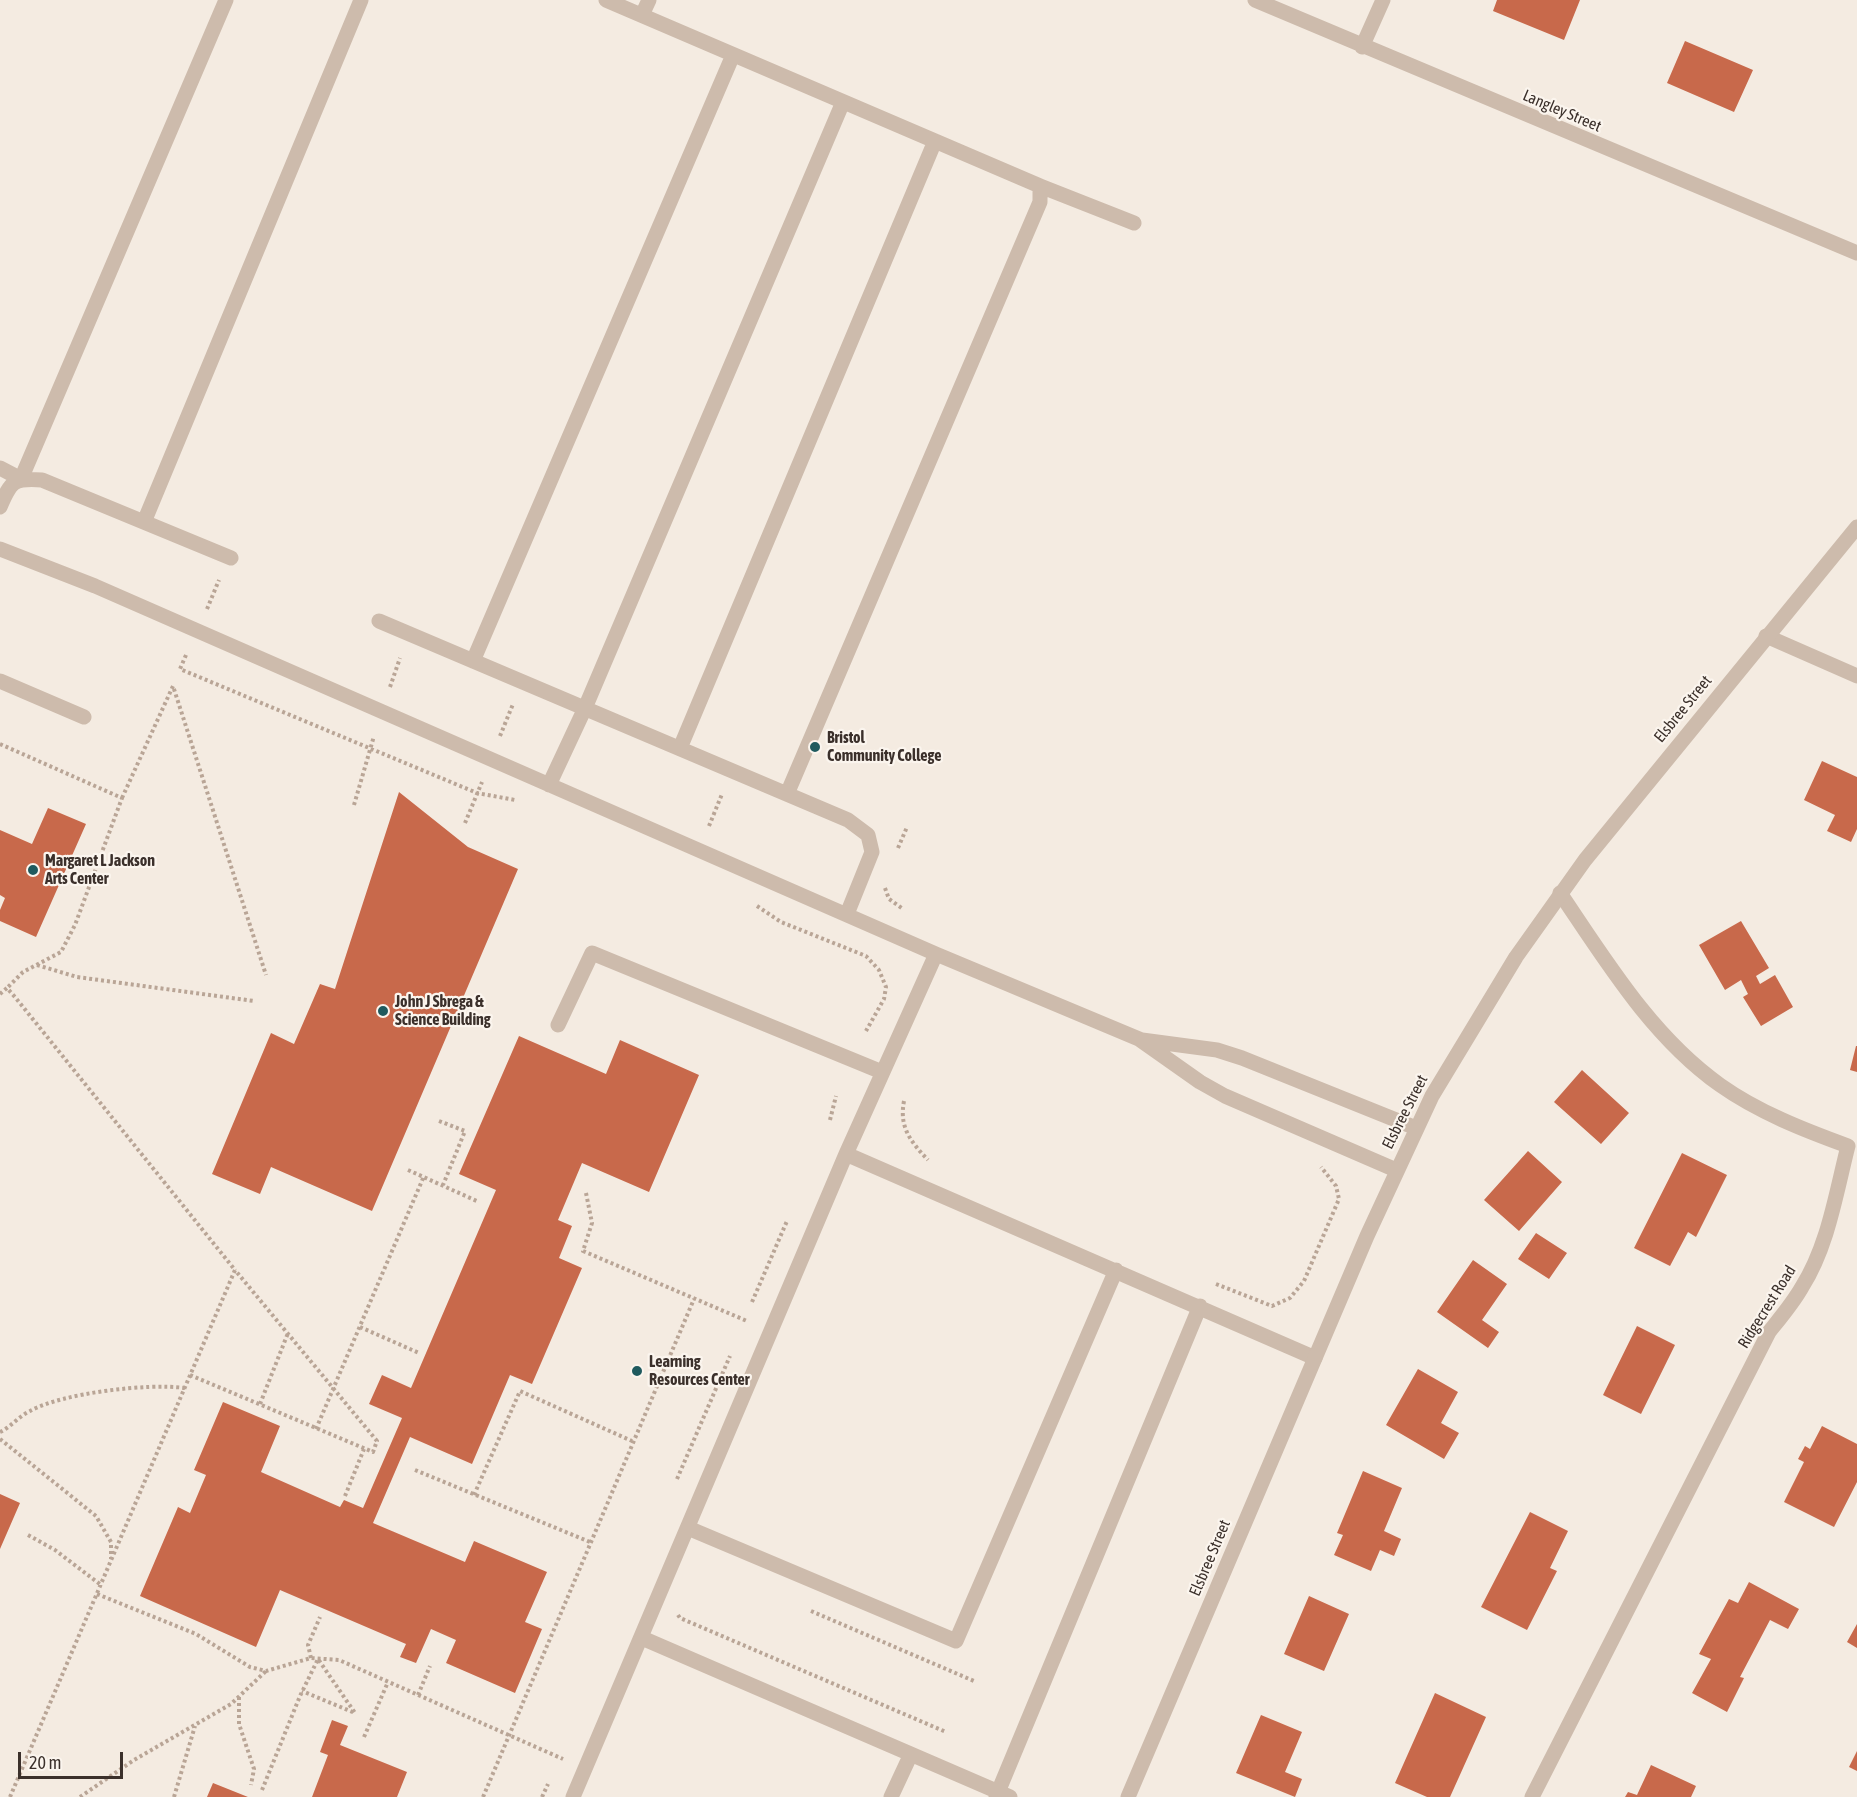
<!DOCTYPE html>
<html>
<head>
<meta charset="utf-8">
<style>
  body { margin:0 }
  #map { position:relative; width:1857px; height:1797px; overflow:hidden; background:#f4ebe1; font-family:"Asap Condensed",sans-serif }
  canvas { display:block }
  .scale { position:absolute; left:18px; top:1752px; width:105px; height:27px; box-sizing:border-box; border:3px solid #3b302b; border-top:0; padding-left:8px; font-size:18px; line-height:21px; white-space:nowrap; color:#3b302b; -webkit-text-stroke:4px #fbf5ee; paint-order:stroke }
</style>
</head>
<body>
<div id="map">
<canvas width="1857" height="1797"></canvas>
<div class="scale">20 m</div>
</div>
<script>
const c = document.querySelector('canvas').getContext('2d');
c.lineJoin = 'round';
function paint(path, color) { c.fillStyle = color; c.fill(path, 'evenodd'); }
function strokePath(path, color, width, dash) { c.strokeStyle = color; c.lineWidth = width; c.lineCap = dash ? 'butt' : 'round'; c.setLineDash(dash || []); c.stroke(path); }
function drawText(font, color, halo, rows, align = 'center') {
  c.font = font + ' "Asap Condensed",sans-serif'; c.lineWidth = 4.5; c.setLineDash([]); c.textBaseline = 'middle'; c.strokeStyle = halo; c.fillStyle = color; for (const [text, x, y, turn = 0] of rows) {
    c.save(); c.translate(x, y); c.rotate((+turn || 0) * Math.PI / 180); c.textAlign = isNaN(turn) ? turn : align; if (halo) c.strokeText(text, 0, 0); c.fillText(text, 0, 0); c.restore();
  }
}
paint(new Path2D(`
  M 1497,0 L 1580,0 L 1564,40 L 1493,11 Z
  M 1685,41 L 1753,70 L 1734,112 L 1667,83 Z
  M 1822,761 L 1857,777 L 1857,829 L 1851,842 L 1827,831 L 1835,815 L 1804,800 Z
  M 399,792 L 468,847 L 518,869 L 372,1211 L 271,1167 L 260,1194 L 212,1174 L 271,1033 L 294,1044 L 320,984 L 335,989 Z
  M 48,808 L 86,824 L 36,937 L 0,921 L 0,910 L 5,898 L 0,895 L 0,830 L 32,844 Z
  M 1741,921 L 1769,968 L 1756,976 L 1760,984 L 1775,975 L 1793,1007 L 1761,1026 L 1743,997 L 1748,994 L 1741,980 L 1725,990 L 1699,945 Z
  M 519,1036 L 606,1074 L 620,1040 L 699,1075 L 649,1192 L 582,1163 L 558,1220 L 572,1226 L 559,1258 L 582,1268 L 532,1384 L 510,1375 L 472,1464 L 410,1437 L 373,1523 L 465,1562 L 474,1541 L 547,1572 L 525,1622 L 542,1629 L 515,1693 L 446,1663 L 456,1640 L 431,1629 L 416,1663 L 400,1657 L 406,1644 L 280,1590 L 256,1647 L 140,1596 L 178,1507 L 190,1513 L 206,1475 L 194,1470 L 223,1402 L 280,1426 L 261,1472 L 340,1507 L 344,1500 L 363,1508 L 402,1418 L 369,1404 L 382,1375 L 411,1388 L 496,1190 L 459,1174 Z
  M 1856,1046 L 1857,1046 L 1857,1072 L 1850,1070 Z
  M 1582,1070 L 1629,1113 L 1601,1144 L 1554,1102 Z
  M 1528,1151 L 1562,1182 L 1519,1231 L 1484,1200 Z
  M 1682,1153 L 1727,1175 L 1696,1237 L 1688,1232 L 1670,1266 L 1634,1248 Z
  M 1536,1233 L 1567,1253 L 1549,1279 L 1518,1259 Z
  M 1473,1260 L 1507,1284 L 1482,1320 L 1499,1332 L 1488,1348 L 1437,1312 Z
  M 1637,1326 L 1675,1345 L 1641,1414 L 1603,1395 Z
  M 1418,1369 L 1458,1392 L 1441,1423 L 1459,1433 L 1444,1459 L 1386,1425 Z
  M 1822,1426 L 1857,1444 L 1857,1482 L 1834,1527 L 1784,1502 L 1804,1462 L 1798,1459 L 1805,1446 L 1810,1449 Z
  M 1363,1471 L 1402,1488 L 1384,1531 L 1401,1539 L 1394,1556 L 1380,1550 L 1371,1571 L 1334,1555 L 1343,1535 L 1337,1533 Z
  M 0,1494 L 20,1503 L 0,1549 Z
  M 1530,1512 L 1568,1531 L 1550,1568 L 1557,1571 L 1527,1630 L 1481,1607 Z
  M 1749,1582 L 1799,1609 L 1788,1629 L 1770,1620 L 1740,1677 L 1744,1678 L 1727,1712 L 1692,1693 L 1711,1659 L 1699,1654 L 1729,1599 L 1738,1603 Z
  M 1309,1596 L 1349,1614 L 1324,1671 L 1284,1654 Z
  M 1857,1624 L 1857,1648 L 1847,1642 Z
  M 1435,1693 L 1486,1717 L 1450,1797 L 1427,1797 L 1395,1783 Z
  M 1261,1715 L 1302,1732 L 1285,1772 L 1302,1779 L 1295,1797 L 1236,1773 Z
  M 332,1720 L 348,1726 L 340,1745 L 407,1772 L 397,1797 L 312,1797 L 328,1755 L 320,1752 Z
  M 1857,1751 L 1857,1771 L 1849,1767 Z
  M 1651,1765 L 1696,1786 L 1691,1797 L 1625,1797 L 1628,1792 L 1637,1795 Z
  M 213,1783 L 248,1797 L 207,1797 Z`), '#c8694b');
strokePath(new Path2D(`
  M 207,609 L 219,580
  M 186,655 L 180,669 L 477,793 L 515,800
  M 390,687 L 400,658
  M 500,736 L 513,704
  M 0,744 L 122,798 L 75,925 L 61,952 L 23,972 L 7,988
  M 122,798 L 173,686 L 266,975
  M 354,805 L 374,736
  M 465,823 L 482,782
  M 709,826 L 722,794
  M 898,848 L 907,827
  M 885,888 L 889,899 L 903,909
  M 757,906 L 781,922 L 866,956 L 879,970 L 886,987 L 884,999 L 866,1031
  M 37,965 L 77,977 L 254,1001
  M 0,994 L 7,988 L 15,997 L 235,1270 L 10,1797
  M 904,1101 C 899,1127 910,1141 928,1160
  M 830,1120 L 836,1096
  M 439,1121 L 465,1131 L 443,1185
  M 408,1170 L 479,1202
  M 586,1193 L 592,1223 L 583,1251 L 747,1321
  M 1216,1284 L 1272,1306 L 1290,1298 L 1304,1281 L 1339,1199 L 1336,1186 L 1321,1167
  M 752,1302 L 787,1221
  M 360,1327 L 419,1353
  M 190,1375 L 373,1452 L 377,1441 L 235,1270
  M 260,1404 L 288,1333
  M 316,1429 L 424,1176
  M 0,1432 C 11,1427 19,1416 30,1411 C 62,1393 148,1383 185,1388
  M 0,1439 L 96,1516 L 111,1542 L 111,1559
  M 415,1470 L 590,1542
  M 677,1479 L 730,1356
  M 474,1495 L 520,1391 L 632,1441
  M 345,1496 L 364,1449
  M 28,1535 L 55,1550 L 101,1585
  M 97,1594 L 196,1634 L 250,1667 L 266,1671 L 311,1658 L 339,1660 L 563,1759
  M 811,1611 L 974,1681
  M 678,1615 L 680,1618 L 946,1732
  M 311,1658 L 308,1645 L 320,1617
  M 418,1695 L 430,1666
  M 239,1697 L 239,1724 L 254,1769 L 251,1785
  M 364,1737 L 388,1682
  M 262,1790 L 300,1696 L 318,1659 L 355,1713 L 302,1691
  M 80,1797 L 134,1760 L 231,1704 L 266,1671
  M 174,1797 L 195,1726
  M 483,1797 L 694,1299
  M 542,1797 L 548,1784`), '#b9a596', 4, [3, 3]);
strokePath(new Path2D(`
  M 606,0 L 1040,186 L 1040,202 L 787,794
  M 642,15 L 649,0
  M 1040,186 L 1134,223
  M 0,468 L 21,479 L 226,0
  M 0,507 C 11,481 13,478 42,480 L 231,558
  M 144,522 L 361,0
  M 0,549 L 95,586 L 936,954 L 1139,1039 L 1200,1082 L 1225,1096 L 1396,1170
  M 379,621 L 848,820 L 868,835 L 872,852 L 847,914
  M 473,661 L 733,55
  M 0,681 L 84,717
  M 680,748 L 935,141
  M 549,785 L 585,708 L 843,102
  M 558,1025 L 592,953 L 882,1072
  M 1142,1040 L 1217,1050 L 1242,1058 L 1416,1128
  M 846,1154 L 1315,1358
  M 688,1528 L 956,1641 L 1116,1270
  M 642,1638 L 1010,1797
  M 573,1797 L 846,1154 L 936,954
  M 891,1797 L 911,1754
  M 996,1797 L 1200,1306`), '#cdbbac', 15);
strokePath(new Path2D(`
  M 1255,0 L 1857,253
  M 1362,47 L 1383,0
  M 1766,636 L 1857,676
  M 1532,1797 L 1769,1332 C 1781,1317 1793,1303 1802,1287 C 1828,1246 1836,1193 1848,1146 C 1804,1130 1758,1112 1720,1085 C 1652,1037 1606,961 1560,893`), '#cdbbac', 15);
strokePath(new Path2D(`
  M 1128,1797 L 1367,1236 L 1432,1096 L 1516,957 L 1585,860 L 1857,527`), '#cdbbac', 15);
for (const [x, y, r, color] of [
  [815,747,6,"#1f5a5e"],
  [33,870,6,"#1f5a5e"],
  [383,1011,6,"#1f5a5e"],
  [637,1371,6,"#1f5a5e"]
]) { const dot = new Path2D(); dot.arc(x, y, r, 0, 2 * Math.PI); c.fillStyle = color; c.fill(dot); strokePath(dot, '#fbf5ee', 2); }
drawText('16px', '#3b302b', '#fbf5ee', [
  ["Langley Street",1562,111,23],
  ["Elsbree Street",1683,709,-51],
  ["Elsbree Street",1405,1112,-63],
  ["Ridgecrest Road",1767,1307,-58],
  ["Elsbree Street",1210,1558,-67]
]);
drawText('bold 16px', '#3b302b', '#fbf5ee', [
  ["Bristol",827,738],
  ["Community College",827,756],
  ["Margaret L Jackson",45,861],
  ["Arts Center",45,879],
  ["John J Sbrega &",395,1002],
  ["Science Building",395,1020],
  ["Learning",649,1362],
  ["Resources Center",649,1380]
], 'left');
</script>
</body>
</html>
